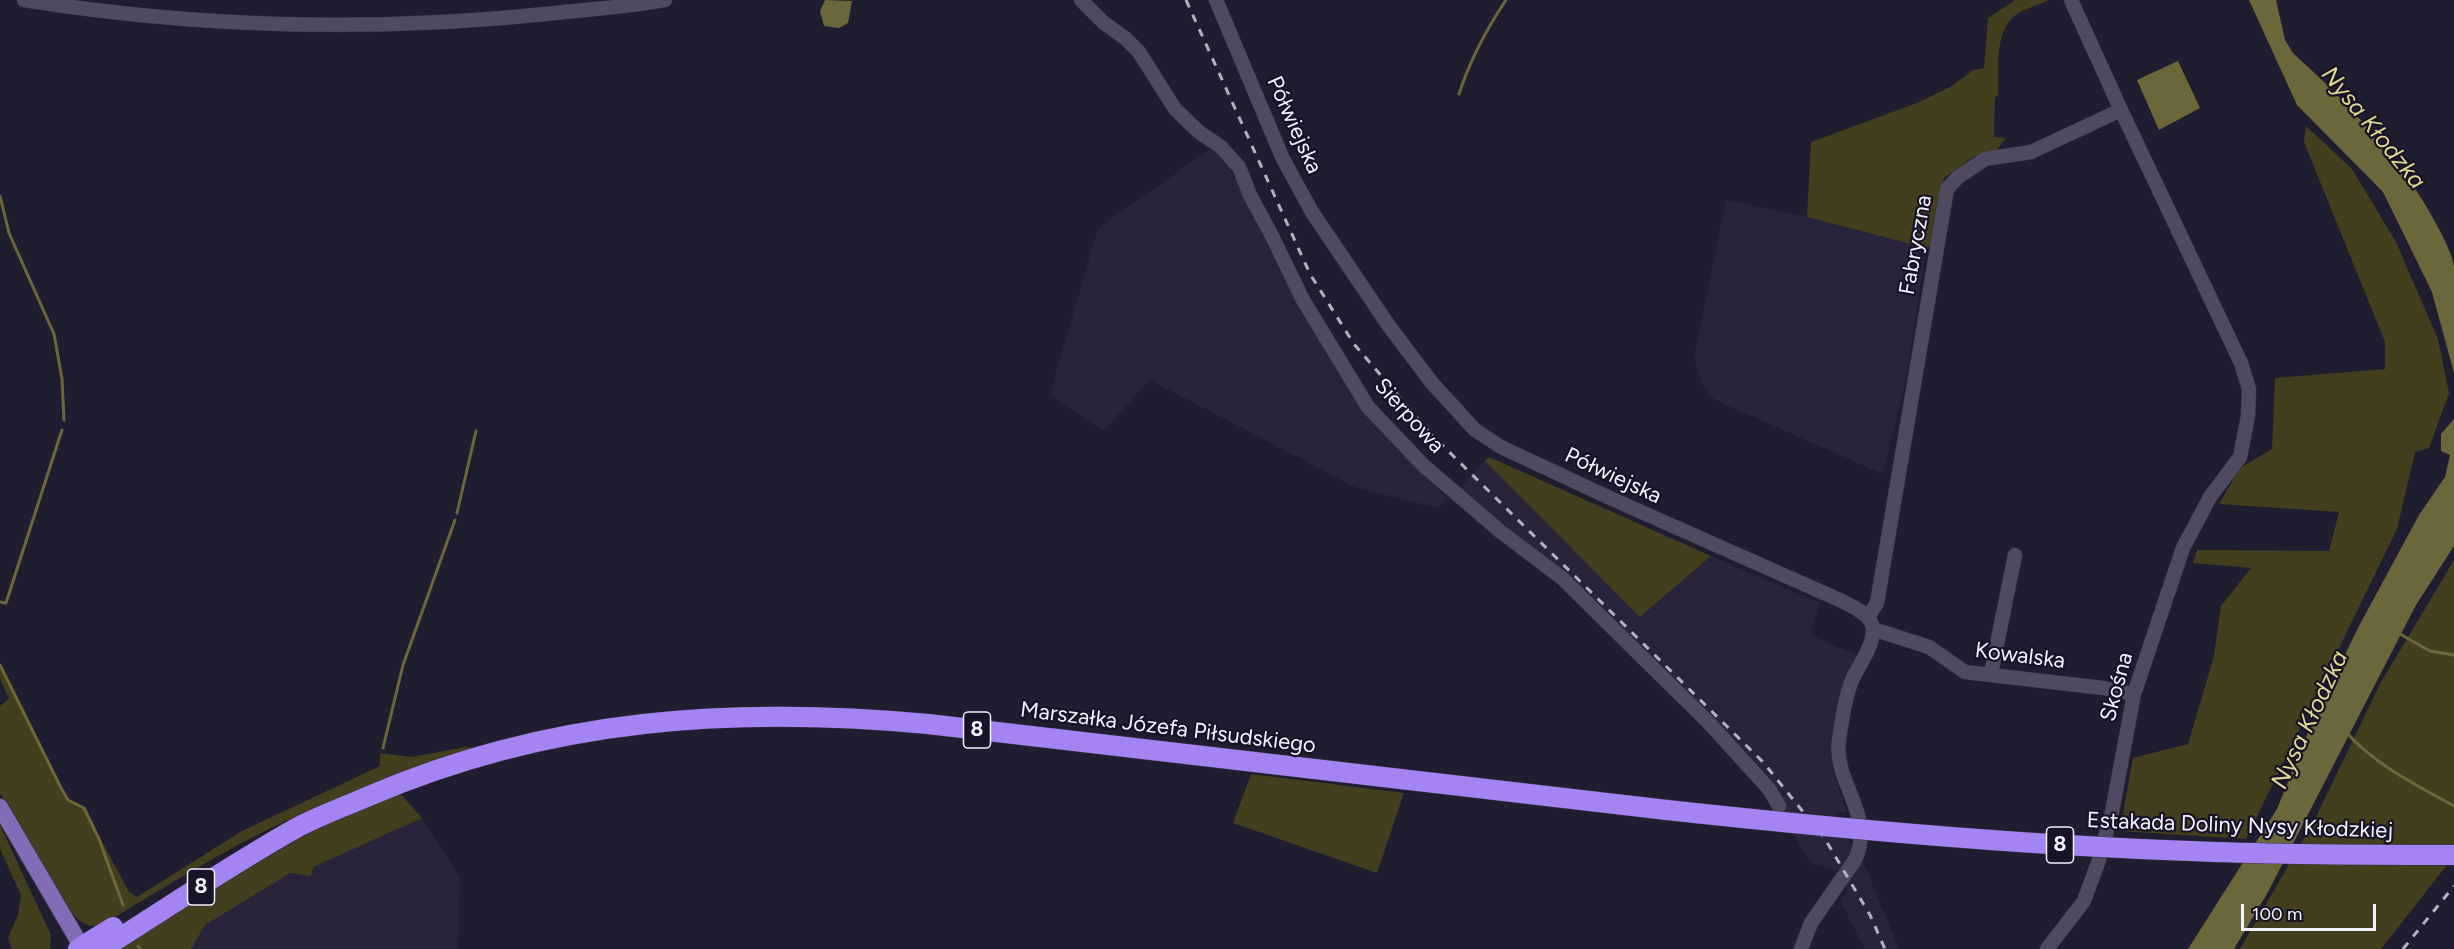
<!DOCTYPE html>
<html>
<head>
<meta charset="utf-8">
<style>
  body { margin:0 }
  #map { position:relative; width:2454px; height:949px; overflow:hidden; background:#211d30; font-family:Figtree,sans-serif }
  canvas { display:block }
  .scale { position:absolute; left:2241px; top:904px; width:135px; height:27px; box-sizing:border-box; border:3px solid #f4f1ff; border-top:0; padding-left:8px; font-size:18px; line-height:21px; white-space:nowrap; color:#f4f1ff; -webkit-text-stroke:4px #181326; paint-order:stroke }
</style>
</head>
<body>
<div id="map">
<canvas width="2454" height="949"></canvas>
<div class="scale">100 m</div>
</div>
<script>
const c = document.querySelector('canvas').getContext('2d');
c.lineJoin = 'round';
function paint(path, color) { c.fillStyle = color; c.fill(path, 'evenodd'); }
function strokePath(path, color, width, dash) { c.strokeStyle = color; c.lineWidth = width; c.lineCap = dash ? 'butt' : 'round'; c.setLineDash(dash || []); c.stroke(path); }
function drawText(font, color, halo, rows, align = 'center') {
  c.font = font + ' Figtree,sans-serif'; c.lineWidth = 4.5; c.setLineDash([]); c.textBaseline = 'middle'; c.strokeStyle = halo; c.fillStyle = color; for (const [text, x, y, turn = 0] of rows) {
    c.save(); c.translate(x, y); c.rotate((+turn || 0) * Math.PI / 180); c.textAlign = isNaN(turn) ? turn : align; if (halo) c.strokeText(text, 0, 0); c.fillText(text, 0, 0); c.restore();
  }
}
paint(new Path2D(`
  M 1209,150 L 1223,155 L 1364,410 L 1447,499 L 1438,508 L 1355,487 L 1150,380 L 1104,430 L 1050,394 L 1098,228 Z
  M 1726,200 L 1807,217 L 1926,248 L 1907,375 L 1883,474 L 1715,400 L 1703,387 L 1694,358 Z
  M 1485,461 L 1640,617 L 1711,556 L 1820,603 L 1810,635 L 1859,656 L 1846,686 L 1832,768 L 1847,812 L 1835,812 L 1852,847 L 1864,864 L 1899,949 L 1865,949 L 1840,901 L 1847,890 L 1837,870 L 1810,863 L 1794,834 L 1773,788 L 1735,746 L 1457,491 Z
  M 410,805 L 422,818 L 460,878 L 458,949 L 176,949 L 183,925 Z`), '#2a233c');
paint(new Path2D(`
  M 2015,0 L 2048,0 C 2038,6 2022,9 2013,17 C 1993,37 2000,72 1998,96 L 1995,97 L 1994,137 L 2006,138 L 1996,151 L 1973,157 L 1944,178 L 1930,246 L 1926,248 L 1807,217 L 1811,142 L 1917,103 L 1952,86 L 1973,70 L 1984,68 L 1988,18 Z
  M 2306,126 L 2352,169 L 2396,242 L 2438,339 L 2449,393 L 2429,448 L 2415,452 L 2397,529 L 2246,839 L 2120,831 L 2133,758 L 2188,744 L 2214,656 L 2221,606 L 2251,568 L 2193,563 L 2197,550 L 2329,551 L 2339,512 L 2219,504 L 2240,468 L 2272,449 L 2275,378 L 2385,369 L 2385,342 L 2304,142 Z
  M 1489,457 L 1711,556 L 1640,617 L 1485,461 Z
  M 2454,560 L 2454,856 L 2381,949 L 2240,949 L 2313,823 L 2381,682 Z
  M 0,668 L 68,800 L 84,808 L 129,892 L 137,897 L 242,831 L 380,766 L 380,753 L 411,757 L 466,747 L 478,748 C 409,773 338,795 273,827 C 213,856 156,893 98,927 C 82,925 78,920 68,908 L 0,793 L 0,706 L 9,699 L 0,679 Z
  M 1251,774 L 1404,793 L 1377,873 L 1233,823 Z
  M 398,791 L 422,818 L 313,867 L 311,876 L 290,873 L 205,925 L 191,949 L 117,949 L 120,945 L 325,823 Z
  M 0,825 L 51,935 L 50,949 L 12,949 L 8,938 L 18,915 L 21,895 L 0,849 Z`), '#423e1e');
paint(new Path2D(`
  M 825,0 L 852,1 L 848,23 L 839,28 L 824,26 L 820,11 Z
  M 2249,0 L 2276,0 L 2285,40 L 2293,53 C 2349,104 2404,161 2439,229 C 2445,241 2452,254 2454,267 C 2454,301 2454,339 2454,373 L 2432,292 L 2383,192 L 2297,105 Z
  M 2178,61 L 2200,108 L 2159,130 L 2137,80 Z
  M 2454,419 L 2454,546 L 2416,605 L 2268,892 L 2234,949 L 2188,949 L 2277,809 L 2314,718 L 2359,626 L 2419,515 L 2445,477 L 2450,455 L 2441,451 L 2441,434 Z`), '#6c673a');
strokePath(new Path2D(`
  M 1459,94 C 1470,60 1486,30 1506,0
  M 0,196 L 9,233 L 54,334 L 62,379 L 64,420
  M 457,513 L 476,431
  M 0,602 L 6,603 L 62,430
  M 2398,633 L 2430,651 L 2454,655
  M 0,665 L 61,788 L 68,800 L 84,808 L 99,839 L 123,905
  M 2347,733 C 2374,764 2418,786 2454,806
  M 383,748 L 403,665 L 455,520
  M 138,946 L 140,949`), '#6c673a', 3);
const minor = new Path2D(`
  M 24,0 C 200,28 379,32 556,13 C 592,9 629,7 665,0
  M 1081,0 L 1104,23 L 1125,38 L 1139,52 L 1175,109 L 1199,132 L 1221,147 L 1239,167 L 1250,195 L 1272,236 L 1303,300 L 1368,407 L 1423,465 L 1501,532 L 1562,578 L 1709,723 L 1769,789 L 1779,806
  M 1216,0 L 1283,159 L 1312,212 L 1389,326 L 1432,383 L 1475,430 L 1501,447 L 1610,498 L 1842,601 C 1851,606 1866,612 1871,622 C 1879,639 1860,663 1853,678 C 1845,696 1842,720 1839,740 C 1833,784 1876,814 1855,860 L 1811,923 L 1801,949
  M 1868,617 L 1877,603 L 1947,189 L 1958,177 L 1985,159 L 2031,152 L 2121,110 L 2071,0
  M 1873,629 L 1929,647 L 1965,672 L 2103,688 L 2134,694
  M 1991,674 L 2015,555
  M 2047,949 L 2084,901 L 2099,860 L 2112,812 L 2134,694 L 2183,548 L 2210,497 L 2240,457 L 2248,416 L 2249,389 L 2241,363 L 2121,110`);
const major = new Path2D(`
  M 0,807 L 83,949`);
const highway = new Path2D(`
  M 78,949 L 113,927
  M 102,949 C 167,908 232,864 298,827 C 321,815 346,806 369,796 C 550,718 734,706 928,724 L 1667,810`);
strokePath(minor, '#3a3645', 15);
strokePath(major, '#3a3645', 18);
strokePath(highway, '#3a3645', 21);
strokePath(minor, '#4f4a60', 14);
strokePath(major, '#826cb8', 16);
strokePath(highway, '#a483f3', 20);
strokePath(new Path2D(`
  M 1186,0 L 1310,274 L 1354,344 L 1431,434 L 1763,762 L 1825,839 L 1870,915 L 1885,949
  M 2403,949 L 2454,886`), '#b3b0c0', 3, [8, 8]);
const highwayBridge = new Path2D(`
  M 1667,810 C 1841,829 2016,845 2191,851 C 2279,855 2366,855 2454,855`);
strokePath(highwayBridge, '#3a3645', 21, []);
strokePath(highwayBridge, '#a483f3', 20);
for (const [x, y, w] of [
  [977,730,27],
  [2060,845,27],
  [201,887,27]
]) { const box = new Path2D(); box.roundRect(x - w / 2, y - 18, w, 36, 4.5); c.fillStyle = '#181326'; c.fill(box); strokePath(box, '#f4f1ff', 1.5); }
drawText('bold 21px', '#f4f1ff', null, [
  ["8",977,730],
  ["8",2060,845],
  ["8",201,887]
]);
drawText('22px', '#f4f1ff', '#181326', [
  ["Półwiejska",1294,125,66],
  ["Fabryczna",1916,245,-80],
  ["Sierpowa",1409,416,48],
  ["Półwiejska",1613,476,25],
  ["Kowalska",2020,656,7],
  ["Skośna",2117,687,-75],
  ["Marszałka Józefa Piłsudskiego",1168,728,7],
  ["Estakada Doliny Nysy Kłodzkiej",2240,826,2]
]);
drawText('italic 24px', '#e0d88f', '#181326', [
  ["Nysa Kłodzka",2373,128,51],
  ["Nysa Kłodzka",2310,720,-65]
]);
</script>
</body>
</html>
